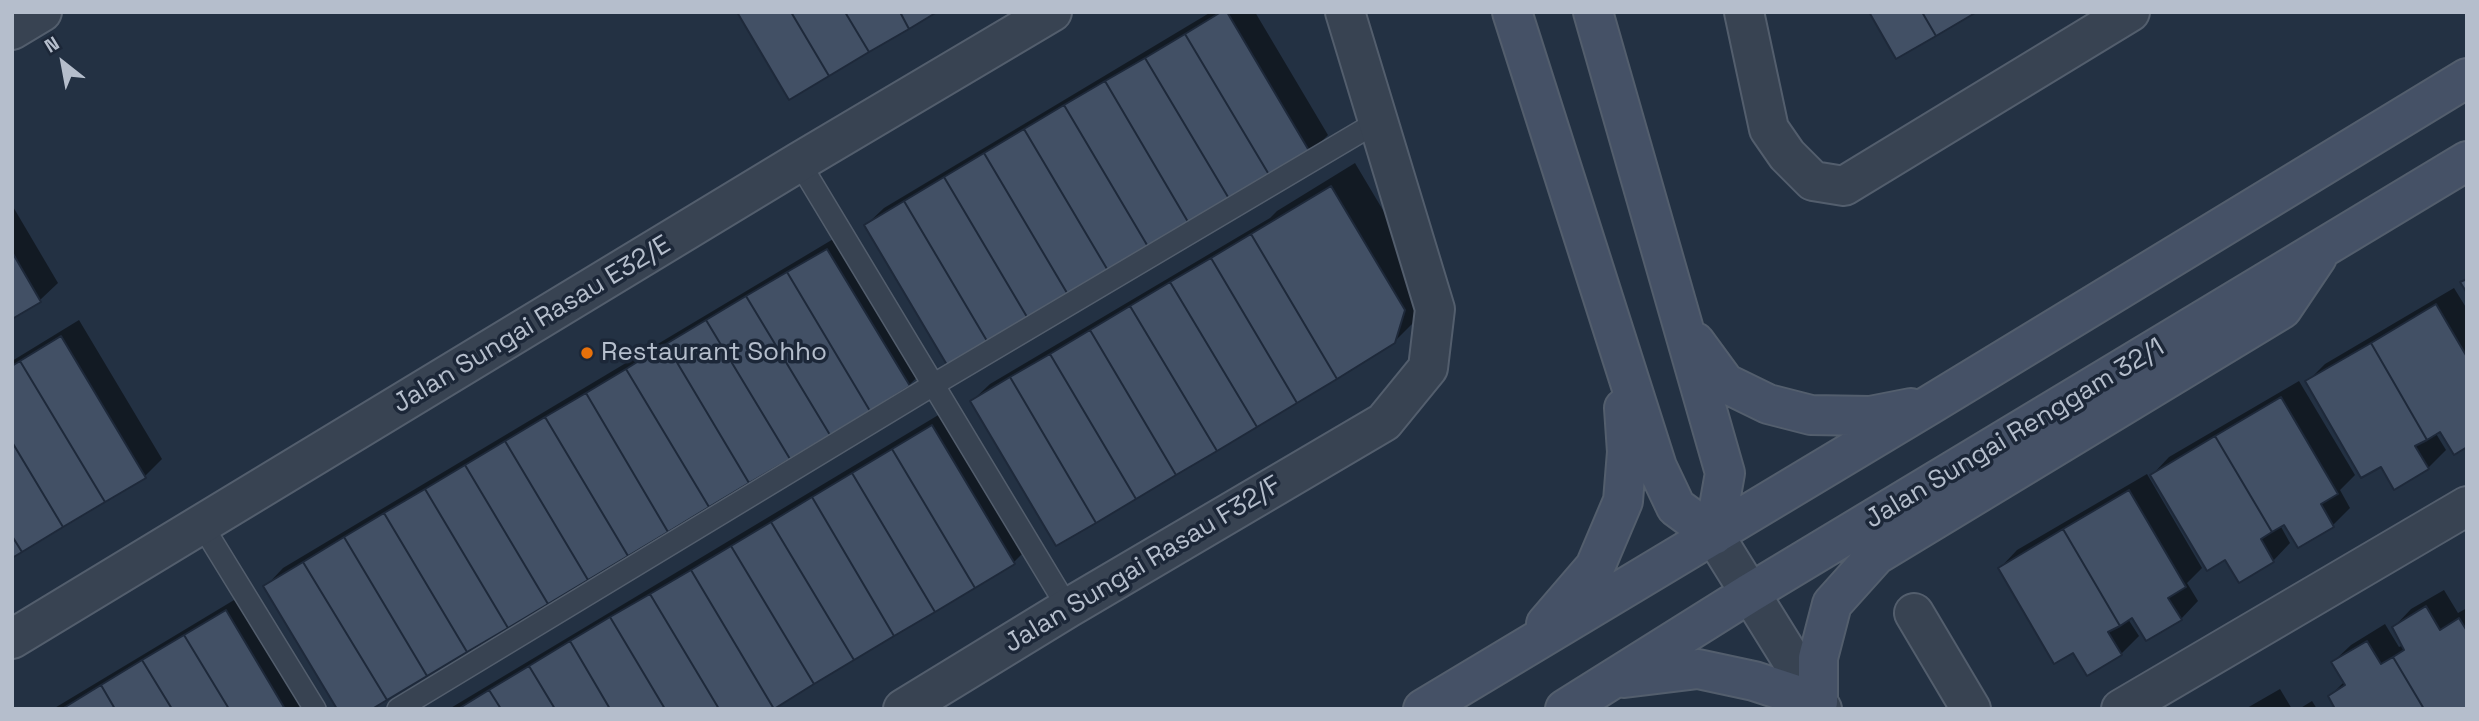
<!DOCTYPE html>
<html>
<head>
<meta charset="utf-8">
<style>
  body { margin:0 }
  #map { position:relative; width:2479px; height:721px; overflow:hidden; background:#233143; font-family:"Space Grotesk",sans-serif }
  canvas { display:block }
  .frame { position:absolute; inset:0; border:14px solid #b5becc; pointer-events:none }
  .north { position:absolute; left:28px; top:28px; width:70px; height:70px; -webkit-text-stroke:5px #1c2738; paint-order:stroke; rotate:329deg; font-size:19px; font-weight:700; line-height:28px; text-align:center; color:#b5becc }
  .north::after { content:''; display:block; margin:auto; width:24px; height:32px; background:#b5becc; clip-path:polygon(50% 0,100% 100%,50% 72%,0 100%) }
</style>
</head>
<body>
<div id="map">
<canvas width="2479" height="721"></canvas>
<div class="frame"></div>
<div class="north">N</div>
</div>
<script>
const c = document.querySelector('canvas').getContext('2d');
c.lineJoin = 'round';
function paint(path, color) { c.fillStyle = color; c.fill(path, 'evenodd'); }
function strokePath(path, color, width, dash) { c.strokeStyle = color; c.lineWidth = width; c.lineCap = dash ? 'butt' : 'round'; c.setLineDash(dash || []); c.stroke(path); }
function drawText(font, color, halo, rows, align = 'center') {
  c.font = font + ' "Space Grotesk",sans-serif'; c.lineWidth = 7; c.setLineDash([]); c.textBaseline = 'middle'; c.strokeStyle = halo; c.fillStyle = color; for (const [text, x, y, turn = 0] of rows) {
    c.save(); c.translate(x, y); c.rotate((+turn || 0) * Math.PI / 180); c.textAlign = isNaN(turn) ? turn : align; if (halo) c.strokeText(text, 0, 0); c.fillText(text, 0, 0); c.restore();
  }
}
paint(new Path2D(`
  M 1211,12 L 1255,12 L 1328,135 L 1310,153 L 866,225 L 884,208 Z
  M 1355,163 L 1428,286 L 1418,318 L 1394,342 L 972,401 L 990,384 L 1270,218 L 1277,211 Z
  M 12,205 L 58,283 L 40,300 L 12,317 Z
  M 845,232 L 927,368 L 909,385 L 266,586 L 283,568 Z
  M 2454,288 L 2467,309 L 2467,445 L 2440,430 L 2435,432 L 2446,450 L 2428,468 L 2381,464 L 2307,382 L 2325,364 Z
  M 79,320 L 162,459 L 145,476 L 12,556 L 12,361 Z
  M 2299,381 L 2355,475 L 2340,490 L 2350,508 L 2332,526 L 2285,523 L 2280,525 L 2290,543 L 2273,561 L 2226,557 L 2152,475 L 2169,457 Z
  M 950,408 L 1031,545 L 1014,562 L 769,709 L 449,709 Z
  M 2147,474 L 2202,568 L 2187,583 L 2198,601 L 2181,619 L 2133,616 L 2128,619 L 2139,636 L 2121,654 L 2074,650 L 2000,568 L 2017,550 Z
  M 2444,590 L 2458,613 L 2467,608 L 2467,709 L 2330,696 L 2345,681 L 2333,662 L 2351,645 L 2385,624 L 2399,647 L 2404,645 L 2394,627 L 2411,609 Z
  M 244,594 L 313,709 L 53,709 Z
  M 2280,689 L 2292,709 L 2246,709 L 2247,708 Z
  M 2312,701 L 2317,709 L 2299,709 Z`), '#0007');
const building = new Path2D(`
  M 737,12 L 791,12 L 829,76 L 789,100 Z
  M 791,12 L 845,12 L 869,52 L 829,76 Z
  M 845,12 L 900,12 L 909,29 L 869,52 Z
  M 900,12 L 937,12 L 909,29 Z
  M 1221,12 L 1227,12 L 1311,154 L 1271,178 L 1185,34 Z
  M 1869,12 L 1922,12 L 1936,36 L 1896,59 Z
  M 1922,12 L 1975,12 L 1975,13 L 1936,36 Z
  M 1185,34 L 1271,178 L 1231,202 L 1145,58 Z
  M 1145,58 L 1231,202 L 1191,227 L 1105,81 Z
  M 1105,81 L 1191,227 L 1150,250 L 1064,105 Z
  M 1064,105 L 1150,250 L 1110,274 L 1024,129 Z
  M 1024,129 L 1110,274 L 1070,298 L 984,153 Z
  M 984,153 L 1070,298 L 1030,322 L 944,177 Z
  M 944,177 L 1030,322 L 990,346 L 904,201 Z
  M 1331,186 L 1405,310 L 1395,343 L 1337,379 L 1251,234 Z
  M 904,201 L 990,346 L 950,370 L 864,225 Z
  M 1251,234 L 1337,379 L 1297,403 L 1211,258 Z
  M 827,249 L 910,386 L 870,411 L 787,272 Z
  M 12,252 L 41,302 L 12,319 Z
  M 1211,258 L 1297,403 L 1257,427 L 1170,282 Z
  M 787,272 L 870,411 L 830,435 L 746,296 Z
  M 2467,279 L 2467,293 L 2460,282 Z
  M 1170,282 L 1257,427 L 1217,451 L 1130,306 Z
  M 746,296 L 830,435 L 790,459 L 706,320 Z
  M 2436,304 L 2467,357 L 2467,447 L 2454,455 L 2440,432 L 2427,440 L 2371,343 Z
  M 1130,306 L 1217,451 L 1176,475 L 1090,330 Z
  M 706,320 L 790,459 L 749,483 L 666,344 Z
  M 1090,330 L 1176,475 L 1136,499 L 1050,354 Z
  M 61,336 L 146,478 L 105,502 L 20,361 Z
  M 2371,343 L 2427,440 L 2415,446 L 2429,469 L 2394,490 L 2381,467 L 2361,478 L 2305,381 Z
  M 666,344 L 749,483 L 709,507 L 626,369 Z
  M 1050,354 L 1136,499 L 1096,523 L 1010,377 Z
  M 20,361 L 105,502 L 63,527 L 12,442 L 12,366 Z
  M 626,369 L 709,507 L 668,532 L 586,393 Z
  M 1010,377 L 1096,523 L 1056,546 L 970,401 Z
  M 586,393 L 668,532 L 628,556 L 545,417 Z
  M 2281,397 L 2338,494 L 2321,504 L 2334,527 L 2298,548 L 2284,525 L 2272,532 L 2215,436 Z
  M 545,417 L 628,556 L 588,580 L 505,441 Z
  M 932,425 L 1015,564 L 975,588 L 892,449 Z
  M 2215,436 L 2272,532 L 2261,539 L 2274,562 L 2239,583 L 2225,560 L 2207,571 L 2150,475 Z
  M 505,441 L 588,580 L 548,604 L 465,465 Z
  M 12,442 L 63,527 L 22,552 L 12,536 Z
  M 892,449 L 975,588 L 935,612 L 852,473 Z
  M 465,465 L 548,604 L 508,628 L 425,489 Z
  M 852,473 L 935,612 L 894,636 L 812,497 Z
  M 425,489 L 508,628 L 467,652 L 384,513 Z
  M 2129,490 L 2186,587 L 2168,598 L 2182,620 L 2146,641 L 2132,618 L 2120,626 L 2063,529 Z
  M 812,497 L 894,636 L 854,660 L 771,522 Z
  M 384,513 L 467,652 L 427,676 L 344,537 Z
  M 771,522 L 854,660 L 814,684 L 731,546 Z
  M 2063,529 L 2120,626 L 2108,632 L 2122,655 L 2087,676 L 2073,653 L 2054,664 L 1998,568 Z
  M 12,536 L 22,552 L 12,558 Z
  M 344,537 L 427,676 L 387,700 L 303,562 Z
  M 731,546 L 814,684 L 774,709 L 691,570 Z
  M 303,562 L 387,700 L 372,709 L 337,709 L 263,586 Z
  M 691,570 L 774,709 L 719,709 L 650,594 Z
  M 650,594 L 719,709 L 665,709 L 610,617 Z
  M 2426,606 L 2440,630 L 2459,618 L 2467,631 L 2467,709 L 2424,709 L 2393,657 L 2404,650 L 2392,627 Z
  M 226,610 L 285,709 L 229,709 L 184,635 Z
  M 610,617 L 665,709 L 610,709 L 570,641 Z
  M 184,635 L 229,709 L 172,709 L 142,660 Z
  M 570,641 L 610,709 L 555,709 L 529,666 Z
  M 2367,641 L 2381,664 L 2393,657 L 2424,709 L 2335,709 L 2328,696 L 2345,685 L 2331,662 Z
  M 142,660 L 172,709 L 115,709 L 101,685 Z
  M 529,666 L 555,709 L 501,709 L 489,690 Z
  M 101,685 L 115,709 L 62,709 Z
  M 489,690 L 501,709 L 458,709 Z`);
paint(building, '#425065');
strokePath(building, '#1e293a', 2);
const lane = new Path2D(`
  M 799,162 L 1068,608
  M 202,525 L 315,709
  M 398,709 L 933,385 L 1377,122`);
const street = new Path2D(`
  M 1744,12 L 1769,129 L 1787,155 L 1813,181 L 1844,186 L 2130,12
  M 12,30 L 42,12
  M 1714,535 L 1822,709
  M 1914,613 L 1971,709
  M 12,639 L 799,162 L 1052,12
  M 903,709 L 1068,608 L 1384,422 L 1428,368 L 1435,309 L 1345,12
  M 2121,709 L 2467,506`);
const secondary = new Path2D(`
  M 1512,12 L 1657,467 L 1676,507 L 1714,535
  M 1593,12 L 1725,473 L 1714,535
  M 1695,342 L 1725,383 L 1768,404 L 1811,415 L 1870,416 L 1911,408
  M 1546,624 L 1595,567 L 1623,501 L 1627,452 L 1624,408
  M 1624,678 L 1698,669 L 1754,681 L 1818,702 L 1818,658 L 1832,604 L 1876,555 L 2282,309 L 2317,257
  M 1423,709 L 1931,404 L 2467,78
  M 1565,709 L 1750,593 L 2467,161`);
strokePath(lane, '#535e6d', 24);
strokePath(street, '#535e6d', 42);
strokePath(secondary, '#535e6d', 42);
strokePath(lane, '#384352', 21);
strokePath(street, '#384352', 38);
strokePath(secondary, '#455166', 38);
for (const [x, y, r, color] of [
  [587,353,7,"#e8710a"]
]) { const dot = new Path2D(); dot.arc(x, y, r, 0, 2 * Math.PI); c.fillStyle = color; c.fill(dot); strokePath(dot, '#1c2738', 2.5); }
drawText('26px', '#b5becc', '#1c2738', [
  ["Jalan Sungai Rasau E32/E",532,325,-31],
  ["Jalan Sungai Renggam 32/1",2015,434,-31],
  ["Jalan Sungai Rasau F32/F",1143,565,-31]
]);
drawText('26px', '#b5becc', '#1c2738', [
  ["Restaurant Sohho",601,353]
], 'left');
</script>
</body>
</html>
